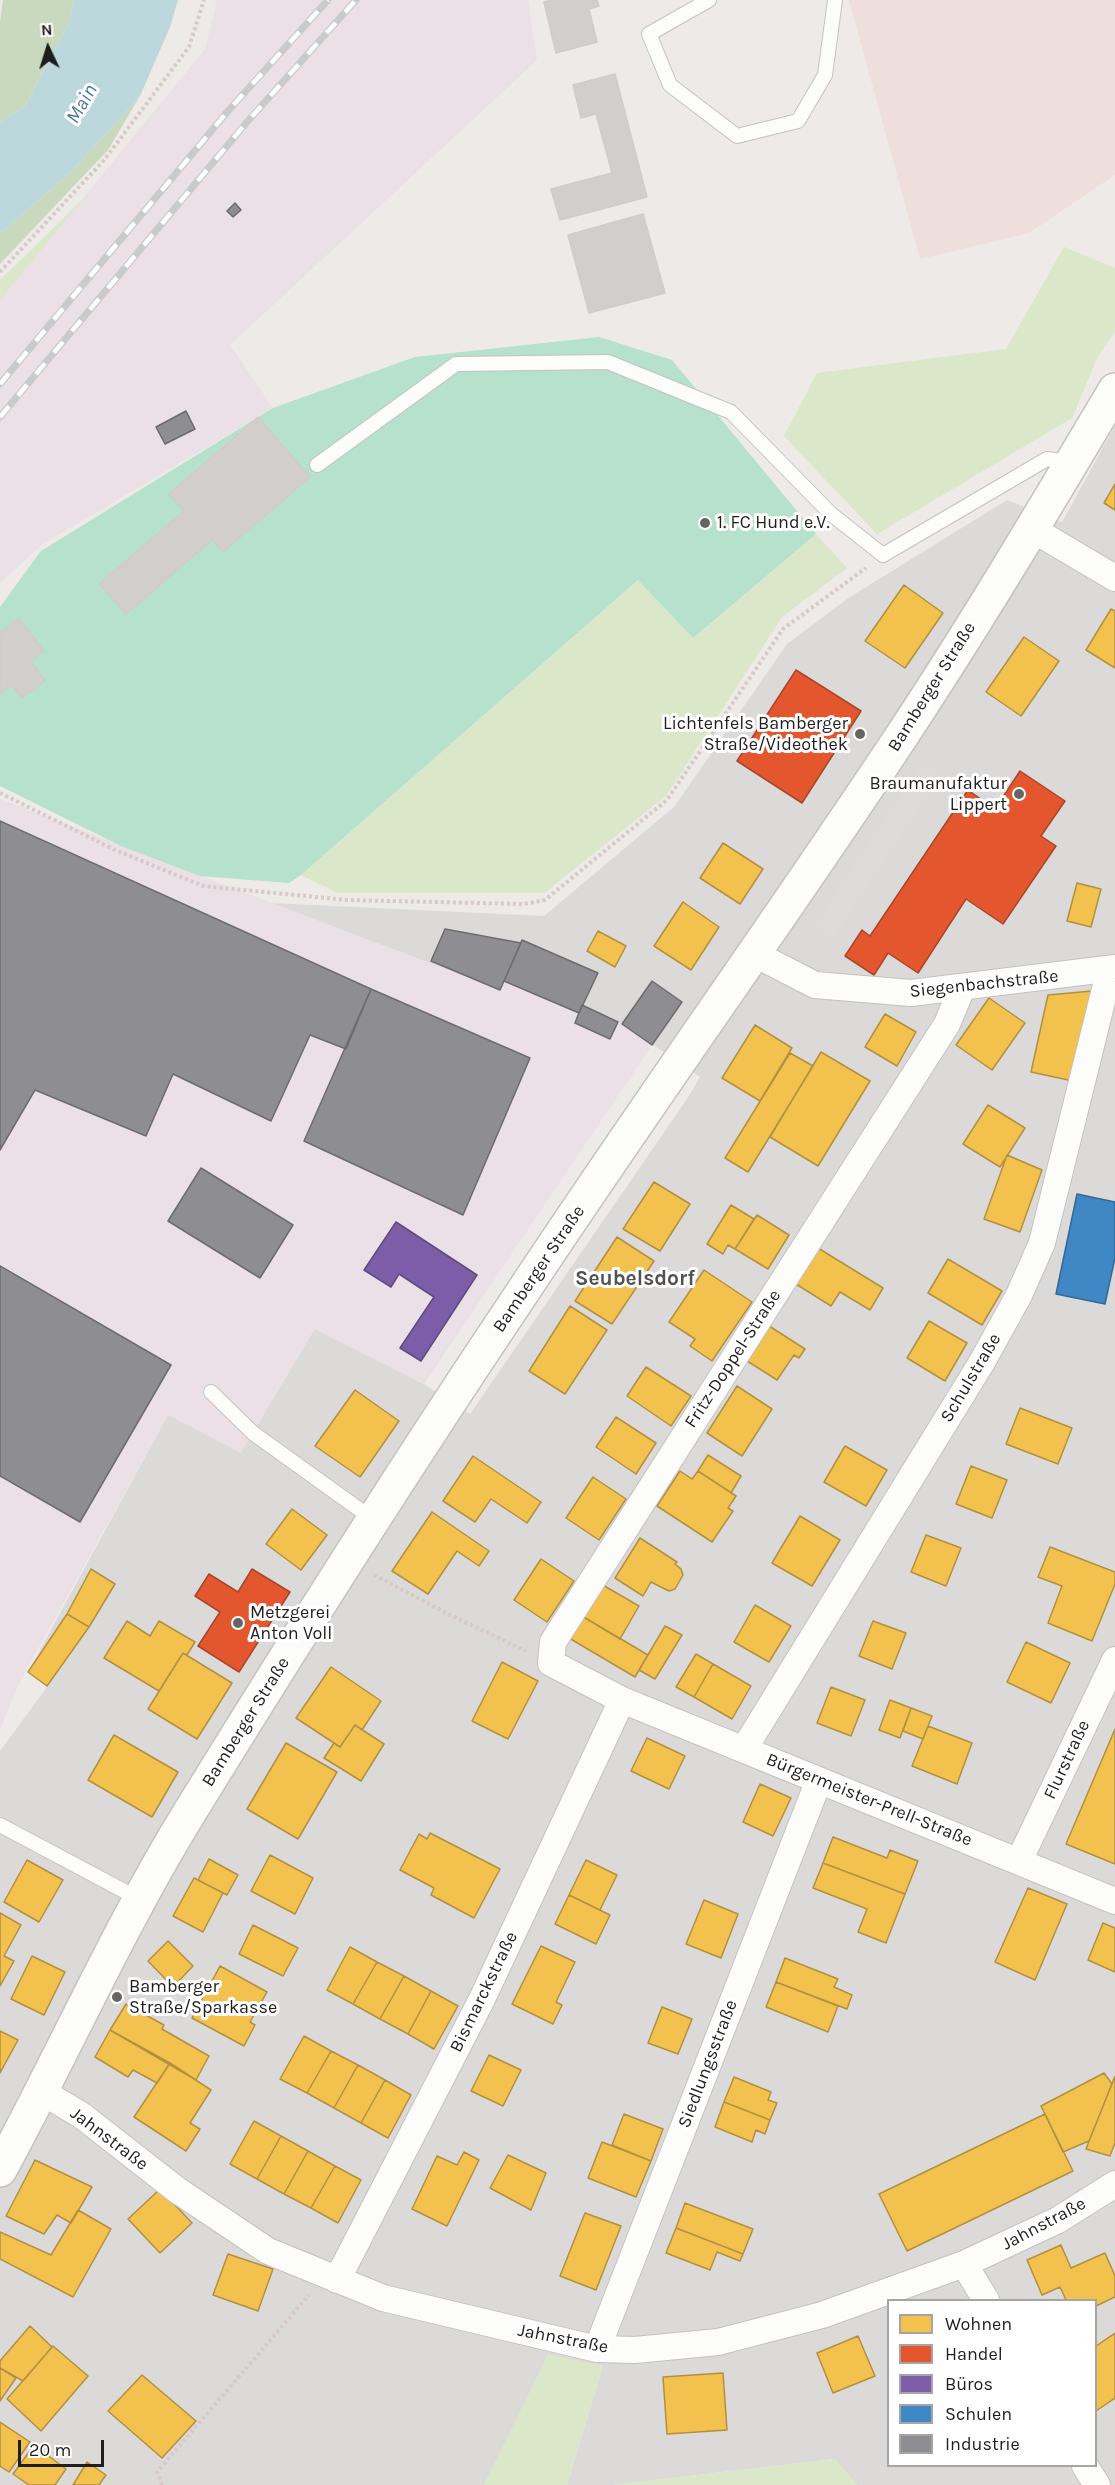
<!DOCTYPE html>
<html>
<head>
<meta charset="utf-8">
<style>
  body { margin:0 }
  #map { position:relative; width:1115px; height:2485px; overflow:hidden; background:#edeae7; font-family:Karla,sans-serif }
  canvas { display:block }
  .legend { position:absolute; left:887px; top:2299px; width:210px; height:168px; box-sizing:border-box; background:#fff; border:2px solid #a5a5a5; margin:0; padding:8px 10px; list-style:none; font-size:18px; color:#1e1e1e }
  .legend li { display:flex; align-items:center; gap:12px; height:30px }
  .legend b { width:30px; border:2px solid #a5a5a5 }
  .north { position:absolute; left:18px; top:18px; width:60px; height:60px; -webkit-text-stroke:4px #fff; paint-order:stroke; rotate:356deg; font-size:16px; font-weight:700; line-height:24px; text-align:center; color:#1e1e1e }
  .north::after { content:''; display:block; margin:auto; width:21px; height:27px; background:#1e1e1e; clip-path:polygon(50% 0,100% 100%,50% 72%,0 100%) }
  .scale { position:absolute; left:18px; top:2440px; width:86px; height:27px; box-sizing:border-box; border:3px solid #1e1e1e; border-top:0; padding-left:8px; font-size:18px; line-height:21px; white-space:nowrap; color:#1e1e1e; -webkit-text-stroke:4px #fff; paint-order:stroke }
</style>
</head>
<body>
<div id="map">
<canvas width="1115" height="2485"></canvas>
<ul class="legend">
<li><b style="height:16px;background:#f2c14e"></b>Wohnen</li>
<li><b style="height:16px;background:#e4572e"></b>Handel</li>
<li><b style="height:16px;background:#7b5ea7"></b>Büros</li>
<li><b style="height:16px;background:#3f88c5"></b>Schulen</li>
<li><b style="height:16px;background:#8d8d92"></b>Industrie</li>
</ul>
<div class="north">N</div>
<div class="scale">20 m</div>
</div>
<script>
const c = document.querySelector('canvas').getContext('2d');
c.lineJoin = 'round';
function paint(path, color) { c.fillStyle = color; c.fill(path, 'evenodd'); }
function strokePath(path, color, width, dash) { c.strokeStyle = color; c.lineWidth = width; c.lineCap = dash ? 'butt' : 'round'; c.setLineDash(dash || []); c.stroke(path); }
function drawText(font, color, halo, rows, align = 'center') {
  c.font = font + ' Karla,sans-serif'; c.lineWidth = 6; c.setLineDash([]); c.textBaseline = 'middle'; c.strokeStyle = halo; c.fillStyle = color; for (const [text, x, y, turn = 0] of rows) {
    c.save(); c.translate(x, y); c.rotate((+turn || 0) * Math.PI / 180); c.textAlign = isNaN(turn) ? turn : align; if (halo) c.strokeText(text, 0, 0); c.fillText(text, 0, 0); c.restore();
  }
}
paint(new Path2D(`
  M 1115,426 L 1115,2485 L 857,2485 L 834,2459 L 612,2485 L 567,2485 L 603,2366 L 549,2355 L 484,2485 L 0,2485 L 0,1751 L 47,1687 L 28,1672 L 168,1415 L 315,1329 L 424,1384 L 470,1414 L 687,1099 L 700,1077 L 622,1024 L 583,1006 L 579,1013 L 504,981 L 500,990 L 271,903 L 544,916 L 674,807 L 787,644 L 850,597 L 1007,500 L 1062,522 ZM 888,2300 L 1096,2300 L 1096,2466 L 888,2466 Z`), '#dcdad8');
paint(new Path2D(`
  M 849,0 L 1115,0 L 1115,175 L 1029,233 L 920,259 Z`), '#eedfdd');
paint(new Path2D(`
  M 217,0 L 528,0 L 537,60 L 230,345 L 273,408 L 43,544 L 0,583 L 0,300 L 205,49 Z
  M 0,799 L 500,990 L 504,981 L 579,1013 L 582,1005 L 622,1024 L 652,1045 L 424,1384 L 315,1329 L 241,1453 L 168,1415 L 19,1683 L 0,1730 Z`), '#eae0e6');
paint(new Path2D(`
  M 83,199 L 0,300 L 0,280 Z
  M 1064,247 L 1115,268 L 1115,332 L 1098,356 L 1072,418 L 877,534 L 784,436 L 817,373 L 1006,349 Z
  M 816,534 L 847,568 L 782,617 L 666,796 L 544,893 L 338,893 L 301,875 L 638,580 L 693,638 Z
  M 548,2354 L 603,2366 L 567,2485 L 484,2485 Z
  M 835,2459 L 857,2485 L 612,2485 Z`), '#dae7c8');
paint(new Path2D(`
  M 3,0 L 74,0 L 70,20 L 25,106 L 0,122 L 0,22 Z
  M 140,96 L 108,150 L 0,264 L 0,234 L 70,173 Z`), '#c9d9be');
paint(new Path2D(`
  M 599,337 L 672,360 L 816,534 L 693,638 L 638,580 L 301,875 L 289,883 L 200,876 L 121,846 L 0,786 L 0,607 L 41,551 L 273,408 L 415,357 Z`), '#b5e1cd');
paint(new Path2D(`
  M 922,763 L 941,776 L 833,939 L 814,926 Z`), '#dddbda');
paint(new Path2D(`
  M 74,0 L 178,0 L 170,27 L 140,96 L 70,173 L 0,234 L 0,122 L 25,106 L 70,20 Z`), '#bdd8dd');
const homes = new Path2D(`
  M 1115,484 L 1115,510 L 1104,503 Z
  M 904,585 L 943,613 L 905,668 L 865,641 Z
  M 1111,609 L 1115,611 L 1115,668 L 1086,650 Z
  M 1024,637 L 1059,661 L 1021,716 L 986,692 Z
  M 723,843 L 763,869 L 740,904 L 700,878 Z
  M 1077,883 L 1101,889 L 1091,927 L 1067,921 Z
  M 683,902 L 719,927 L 691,970 L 654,946 Z
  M 598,931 L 626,946 L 615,967 L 587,951 Z
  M 1092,991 L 1073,1081 L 1031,1072 L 1048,995 Z
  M 989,998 L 1025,1023 L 992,1070 L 956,1045 Z
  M 885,1014 L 916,1032 L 897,1066 L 865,1047 Z
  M 755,1025 L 792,1048 L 760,1101 L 722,1078 Z
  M 821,1052 L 870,1081 L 818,1166 L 770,1137 Z
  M 790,1053 L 813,1066 L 748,1172 L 725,1158 Z
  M 988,1105 L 1025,1128 L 1000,1167 L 963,1144 Z
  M 1007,1155 L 1042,1170 L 1020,1232 L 984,1219 Z
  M 654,1182 L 690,1204 L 660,1251 L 623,1229 Z
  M 731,1205 L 754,1219 L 735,1249 L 728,1245 L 723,1254 L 707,1244 Z
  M 757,1215 L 789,1235 L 768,1269 L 735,1249 Z
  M 617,1237 L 654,1261 L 612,1324 L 575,1301 Z
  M 818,1248 L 883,1288 L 870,1310 L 840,1292 L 831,1306 L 796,1284 Z
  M 948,1259 L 1002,1291 L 982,1325 L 928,1293 Z
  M 704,1270 L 752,1302 L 712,1361 L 690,1346 L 695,1339 L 669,1322 Z
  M 570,1306 L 607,1330 L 565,1394 L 529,1371 Z
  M 929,1321 L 967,1343 L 945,1381 L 907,1358 Z
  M 766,1324 L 805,1349 L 799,1358 L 794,1355 L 777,1380 L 744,1359 Z
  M 646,1367 L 691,1396 L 671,1426 L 627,1396 Z
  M 737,1386 L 772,1409 L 742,1456 L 707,1433 Z
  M 355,1390 L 399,1421 L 360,1477 L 315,1446 Z
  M 1020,1408 L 1072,1428 L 1058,1464 L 1006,1444 Z
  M 616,1417 L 656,1443 L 636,1474 L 596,1447 Z
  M 845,1446 L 887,1470 L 866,1506 L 824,1482 Z
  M 708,1455 L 741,1476 L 731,1493 L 698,1471 Z
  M 473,1456 L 541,1502 L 527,1523 L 491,1499 L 475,1522 L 443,1501 Z
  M 971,1466 L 1007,1480 L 992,1518 L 956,1504 Z
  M 680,1471 L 692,1479 L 698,1471 L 736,1496 L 728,1508 L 733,1511 L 712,1542 L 657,1506 Z
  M 593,1477 L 626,1499 L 599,1540 L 566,1518 Z
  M 292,1509 L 327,1535 L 301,1570 L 266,1544 Z
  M 432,1512 L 489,1551 L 479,1566 L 457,1551 L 428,1594 L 392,1571 Z
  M 800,1516 L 840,1540 L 812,1586 L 772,1563 Z
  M 926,1535 L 961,1548 L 946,1586 L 911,1572 Z
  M 640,1538 L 677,1562 L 675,1564 L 681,1569 L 683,1575 L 675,1589 L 669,1591 L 651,1582 L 643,1596 L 615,1578 Z
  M 1050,1547 L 1115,1572 L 1115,1584 L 1092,1641 L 1048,1623 L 1062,1586 L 1038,1577 Z
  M 541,1559 L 574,1581 L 547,1622 L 514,1600 Z
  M 91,1569 L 115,1584 L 89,1627 L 67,1614 Z
  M 601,1584 L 639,1606 L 620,1639 L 582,1616 Z
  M 755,1605 L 791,1626 L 769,1662 L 734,1642 Z
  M 67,1614 L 89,1627 L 47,1686 L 28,1672 Z
  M 582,1616 L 648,1655 L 635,1677 L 569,1638 Z
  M 127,1621 L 150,1636 L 159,1621 L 195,1642 L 187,1655 L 183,1653 L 159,1691 L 104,1658 Z
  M 873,1621 L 906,1633 L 892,1669 L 859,1656 Z
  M 665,1626 L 682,1635 L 655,1679 L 639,1670 Z
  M 1026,1642 L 1070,1663 L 1051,1703 L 1007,1682 Z
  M 183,1653 L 232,1683 L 197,1739 L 148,1709 Z
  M 696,1654 L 713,1664 L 694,1697 L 676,1687 Z
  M 502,1662 L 538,1681 L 508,1739 L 472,1721 Z
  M 713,1664 L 751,1686 L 732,1719 L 694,1697 Z
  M 331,1667 L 381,1701 L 362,1730 L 355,1725 L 340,1747 L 296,1718 Z
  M 831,1687 L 865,1700 L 851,1736 L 817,1723 Z
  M 890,1700 L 911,1708 L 900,1738 L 879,1730 Z
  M 911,1708 L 932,1716 L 923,1739 L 903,1731 Z
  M 355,1725 L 384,1744 L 361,1781 L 324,1758 L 334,1743 L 340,1747 Z
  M 928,1726 L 972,1743 L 957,1784 L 912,1766 Z
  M 1115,1729 L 1115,1864 L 1066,1844 Z
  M 114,1735 L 178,1772 L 152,1817 L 88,1780 Z
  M 647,1738 L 685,1756 L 669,1789 L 631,1771 Z
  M 286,1743 L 337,1772 L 298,1839 L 247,1809 Z
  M 760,1784 L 791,1798 L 773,1836 L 743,1822 Z
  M 430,1833 L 500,1869 L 474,1918 L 431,1895 L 434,1888 L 400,1870 L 419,1834 L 427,1839 Z
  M 833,1837 L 887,1858 L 890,1850 L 918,1861 L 905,1894 L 823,1863 Z
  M 270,1855 L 313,1878 L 295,1914 L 251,1891 Z
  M 209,1859 L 238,1875 L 227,1895 L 198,1880 Z
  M 27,1860 L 63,1880 L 39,1922 L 4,1902 Z
  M 586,1860 L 617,1875 L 600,1910 L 569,1895 Z
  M 823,1863 L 905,1894 L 886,1943 L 858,1932 L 867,1909 L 813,1888 Z
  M 194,1878 L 223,1893 L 203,1932 L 173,1916 Z
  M 1028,1888 L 1067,1904 L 1035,1980 L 995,1962 Z
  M 569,1895 L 610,1915 L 596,1944 L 555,1924 Z
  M 704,1900 L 738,1914 L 721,1958 L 686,1944 Z
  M 0,1913 L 21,1925 L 4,1956 L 14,1961 L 0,1986 Z
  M 1103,1923 L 1115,1928 L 1115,1972 L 1088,1960 Z
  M 253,1925 L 298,1948 L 283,1976 L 239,1954 Z
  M 168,1941 L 193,1966 L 173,1987 L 148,1961 Z
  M 541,1946 L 575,1962 L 556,2002 L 562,2005 L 553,2024 L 512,2004 Z
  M 350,1947 L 377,1962 L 353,2004 L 327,1990 Z
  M 32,1956 L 65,1972 L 44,2015 L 11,1999 Z
  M 785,1958 L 838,1979 L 834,1987 L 852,1995 L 847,2009 L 776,1982 Z
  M 377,1962 L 404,1976 L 380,2019 L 353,2004 Z
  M 220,1966 L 267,1992 L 250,2022 L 255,2025 L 244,2046 L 192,2018 Z
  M 404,1976 L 431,1991 L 408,2034 L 380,2019 Z
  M 776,1982 L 838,2006 L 828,2032 L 766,2007 Z
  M 431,1991 L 458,2006 L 434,2049 L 408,2034 Z
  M 126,2004 L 164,2025 L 162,2029 L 209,2056 L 196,2080 L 110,2030 Z
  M 662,2007 L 692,2019 L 678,2054 L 648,2043 Z
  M 110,2030 L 170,2063 L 157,2083 L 133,2070 L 128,2077 L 95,2057 Z
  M 0,2031 L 18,2040 L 0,2073 Z
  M 304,2036 L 331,2051 L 307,2093 L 280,2079 Z
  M 331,2051 L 358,2065 L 334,2108 L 307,2093 Z
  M 489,2055 L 521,2070 L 503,2106 L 471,2091 Z
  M 170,2063 L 211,2090 L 190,2123 L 200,2129 L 186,2151 L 134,2117 Z
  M 358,2065 L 385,2080 L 361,2123 L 334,2108 Z
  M 1104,2073 L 1112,2084 L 1089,2141 L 1063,2152 L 1041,2106 Z
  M 1115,2076 L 1115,2143 L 1110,2156 L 1086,2149 Z
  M 734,2077 L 771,2092 L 768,2100 L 777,2103 L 770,2120 L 724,2102 Z
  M 385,2080 L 411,2095 L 388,2138 L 361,2123 Z
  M 724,2102 L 770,2120 L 765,2134 L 756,2130 L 752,2142 L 715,2127 Z
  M 624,2114 L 663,2129 L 651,2161 L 612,2145 Z
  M 1045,2114 L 1073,2171 L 907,2251 L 879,2194 Z
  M 254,2121 L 281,2136 L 257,2179 L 230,2164 Z
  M 281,2136 L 308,2151 L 284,2194 L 257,2179 Z
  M 602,2142 L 651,2161 L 636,2197 L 588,2178 Z
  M 308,2151 L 335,2166 L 311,2208 L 284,2194 Z
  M 464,2152 L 479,2160 L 447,2226 L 412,2209 L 437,2156 L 457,2165 Z
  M 508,2155 L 546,2173 L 531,2210 L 490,2188 Z
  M 35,2160 L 92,2187 L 71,2223 L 57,2215 L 44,2234 L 6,2216 Z
  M 335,2166 L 361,2180 L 338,2223 L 311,2208 Z
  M 160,2189 L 192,2223 L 160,2253 L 128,2219 Z
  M 685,2203 L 753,2229 L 743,2254 L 676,2228 Z
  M 78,2210 L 111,2229 L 73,2297 L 0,2259 L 0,2232 L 51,2255 Z
  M 585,2213 L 621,2226 L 596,2290 L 560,2276 Z
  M 676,2228 L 743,2254 L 740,2261 L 717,2252 L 710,2270 L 666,2253 Z
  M 1061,2245 L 1071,2268 L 1105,2253 L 1115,2276 L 1115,2297 L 1096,2306 L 1096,2300 L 1066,2300 L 1060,2287 L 1042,2295 L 1027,2260 Z
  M 228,2254 L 273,2269 L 258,2311 L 213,2295 Z
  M 30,2326 L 52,2347 L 23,2381 L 0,2368 L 0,2361 Z
  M 1115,2333 L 1115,2398 L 1096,2411 L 1096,2346 Z
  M 858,2336 L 875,2376 L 833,2393 L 817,2353 Z
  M 53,2346 L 88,2376 L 41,2431 L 7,2399 Z
  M 0,2368 L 16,2378 L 0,2401 Z
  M 723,2373 L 727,2430 L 667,2434 L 663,2377 Z
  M 142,2375 L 196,2421 L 162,2458 L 108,2411 Z
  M 0,2422 L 30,2442 L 9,2472 L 0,2466 Z
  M 34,2445 L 66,2469 L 55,2485 L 29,2485 L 13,2474 Z
  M 87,2462 L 106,2475 L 99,2485 L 73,2485 Z`);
paint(homes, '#f2c14e');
strokePath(homes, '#b29040', 1.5);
const shops = new Path2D(`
  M 796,670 L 861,711 L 802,803 L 737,761 Z
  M 1020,771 L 1065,801 L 1041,836 L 1056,846 L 1003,924 L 966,899 L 918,973 L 888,953 L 874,975 L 845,956 L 862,930 L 870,936 L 968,790 L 995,809 Z
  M 252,1569 L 290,1592 L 239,1672 L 198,1646 L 220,1612 L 195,1596 L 209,1574 L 238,1592 Z`);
paint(shops, '#e4572e');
strokePath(shops, '#a94629', 1.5);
const offices = new Path2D(`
  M 396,1222 L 477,1275 L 421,1361 L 400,1348 L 434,1297 L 399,1274 L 391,1287 L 364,1270 Z`);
paint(offices, '#7b5ea7');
strokePath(offices, '#5f4b7e', 1.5);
const schools = new Path2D(`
  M 1077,1194 L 1115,1202 L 1115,1258 L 1105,1304 L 1056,1294 Z`);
paint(schools, '#3f88c5');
strokePath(schools, '#356893', 1.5);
const industry = new Path2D(`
  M 235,203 L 241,210 L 233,217 L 227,211 Z
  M 186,411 L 195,429 L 165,444 L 156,427 Z
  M 0,821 L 371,989 L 346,1049 L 310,1035 L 271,1121 L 173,1074 L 146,1136 L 35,1090 L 0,1150 Z
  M 445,929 L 521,943 L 500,990 L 431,961 Z
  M 522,940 L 598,973 L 579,1013 L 504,981 Z
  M 652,981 L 682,1002 L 652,1045 L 622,1024 Z
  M 371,989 L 530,1058 L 463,1215 L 304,1141 Z
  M 582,1005 L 618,1022 L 610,1039 L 575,1023 Z
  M 201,1168 L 293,1225 L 260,1278 L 168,1221 Z
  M 0,1266 L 171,1365 L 80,1522 L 0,1476 Z`);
paint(industry, '#8d8d92');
strokePath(industry, '#6c6c6f', 1.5);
const building = new Path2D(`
  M 554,0 L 597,0 L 599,6 L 589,9 L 597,42 L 556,53 L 544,2 Z
  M 615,74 L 647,197 L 560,220 L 551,189 L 612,173 L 596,114 L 581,118 L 573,85 Z
  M 643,214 L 665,293 L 589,313 L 568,235 Z
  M 258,417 L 310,477 L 223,552 L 212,540 L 126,614 L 99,584 L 184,511 L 169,494 Z
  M 19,619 L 44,651 L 31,661 L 45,681 L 22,698 L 12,685 L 1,693 L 0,692 L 0,633 Z`);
paint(building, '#d2cecc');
strokePath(building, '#d0ccc8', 1.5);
const service = new Path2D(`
  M 709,0 L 649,34 L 670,85 L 737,136 L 798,121 L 825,75 L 835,0
  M 317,465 L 456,364 L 608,362 L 731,412 L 831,514 L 883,555 L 1047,459 L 1072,462
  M 211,1392 L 253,1433 L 374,1520
  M 0,1825 L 141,1900`);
const minor = new Path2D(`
  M 1032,529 L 1115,578
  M 753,953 L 815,985 L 911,993 L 1115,968
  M 962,988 L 947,1024 L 553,1642 L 551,1663 L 622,1700 L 1115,1901
  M 744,1749 L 982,1362 L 1019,1295 L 1042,1243 L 1110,969
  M 1019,1861 L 1115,1660
  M 42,2092 L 81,2115 L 177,2190 L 268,2251 L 383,2298 L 597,2349 L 635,2350 L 718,2342 L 822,2315 L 964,2264 L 1058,2220 L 1115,2184
  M 964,2264 L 986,2300
  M 337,2280 L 482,1999 L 622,1700
  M 597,2349 L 819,1780
  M 1085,2466 L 1097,2485`);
const tertiary = new Path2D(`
  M 0,2170 C 64,2052 118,1929 188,1815 C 295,1641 404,1469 518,1299 C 640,1114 770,934 893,749 C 971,632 1043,511 1115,390`);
strokePath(service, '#c4c2c1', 16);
strokePath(minor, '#c4c2c1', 28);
strokePath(tertiary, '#c4c2c1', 36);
strokePath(new Path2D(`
  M 0,272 L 105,159 L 189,47 L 204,0
  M 0,793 L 115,850 L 203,886 L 347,900 L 524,904 L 545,900 L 667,800 L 783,629 L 866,568
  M 374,1575 L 450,1615 L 526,1651
  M 162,2485 L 157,2472 L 309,2295`), '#d6c9c7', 4, [3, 3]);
strokePath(service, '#fcfcfb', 14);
strokePath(minor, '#fcfcfb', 26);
strokePath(tertiary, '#fcfcfb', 33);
const rail = new Path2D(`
  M 0,384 L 228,111 L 328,0
  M 0,417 L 247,122 L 356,0`);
strokePath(rail, '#cacac9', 7);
strokePath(rail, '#fff', 4.5, [14]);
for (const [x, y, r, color] of [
  [705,523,6,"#666564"],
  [860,734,6,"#666564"],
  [1019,794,6,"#666564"],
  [238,1623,6,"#666564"],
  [117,1997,6,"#666564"]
]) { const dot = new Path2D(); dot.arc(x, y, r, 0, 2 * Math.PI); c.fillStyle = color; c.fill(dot); strokePath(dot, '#fff', 2); }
drawText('18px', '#1e1e1e', '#fff', [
  ["1. FC Hund e.V.",717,523],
  ["Lichtenfels Bamberger",848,724,"right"],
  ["Straße/Videothek",848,745,"right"],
  ["Braumanufaktur",1007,784,"right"],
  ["Lippert",1007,805,"right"],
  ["Metzgerei",250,1613],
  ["Anton Voll",250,1634],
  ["Bamberger",129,1987],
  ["Straße/Sparkasse",129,2008]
], 'left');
drawText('18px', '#1e1e1e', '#fff', [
  ["Bamberger Straße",932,687,-58],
  ["Siegenbachstraße",984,984,-6],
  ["Bamberger Straße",539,1269,-56],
  ["Fritz-Doppel-Straße",733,1359,-57],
  ["Schulstraße",971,1378,-59],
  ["Bamberger Straße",246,1722,-58],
  ["Flurstraße",1067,1760,-65],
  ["Bürgermeister-Prell-Straße",869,1800,22],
  ["Bismarckstraße",484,1992,-64],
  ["Siedlungsstraße",708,2064,-69],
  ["Jahnstraße",109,2139,37],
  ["Jahnstraße",1044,2224,-28],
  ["Jahnstraße",563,2339,11]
]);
drawText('italic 20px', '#4e7aa0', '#fff', [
  ["Main",82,104,-60]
]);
drawText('bold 21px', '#515151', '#fff', [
  ["Seubelsdorf",635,1279]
]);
</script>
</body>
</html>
